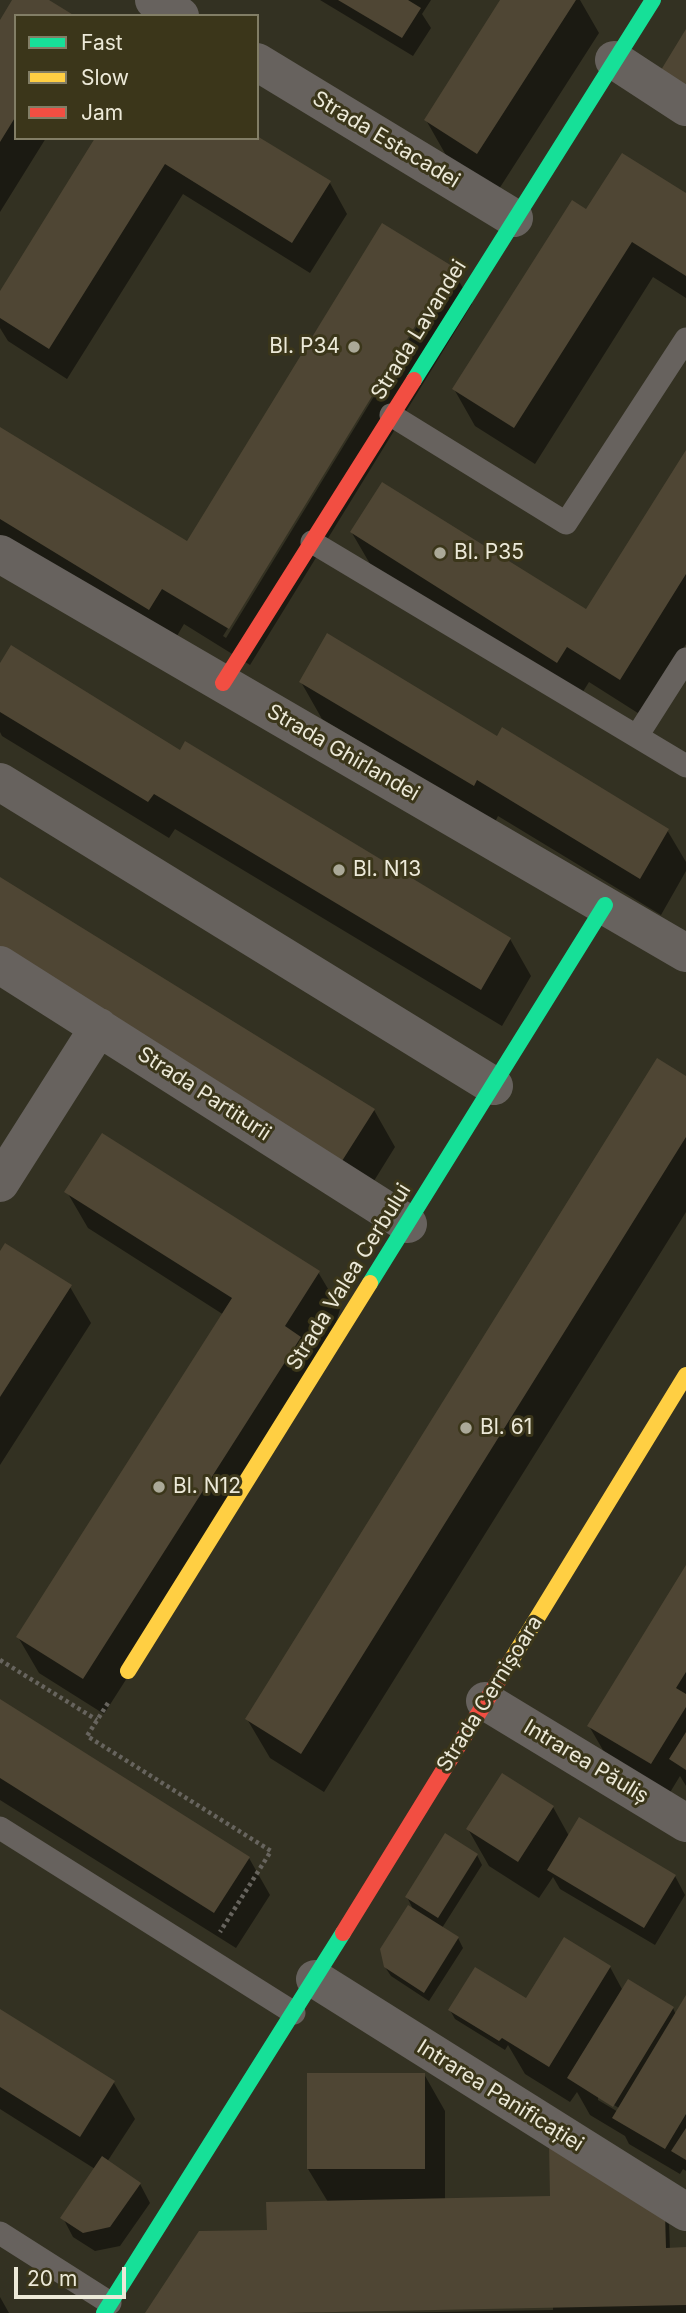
<!DOCTYPE html>
<html>
<head>
<meta charset="utf-8">
<style>
  body { margin:0 }
  #map { position:relative; width:686px; height:2313px; overflow:hidden; background:#333122; font-family:Inter,sans-serif }
  canvas { display:block }
  .legend { position:absolute; left:14px; top:14px; width:245px; height:126px; box-sizing:border-box; background:#3b361a; border:2px solid #827e66; margin:0; padding:9px 12px; list-style:none; font-size:21px; color:#ece9d8 }
  .legend li { display:flex; align-items:center; gap:14px; height:35px }
  .legend b { width:35px; border:2px solid #827e66 }
  .scale { position:absolute; left:14px; top:2267px; width:112px; height:32px; box-sizing:border-box; border:4px solid #ece9d8; border-top:0; padding-left:9px; font-size:21px; line-height:24px; white-space:nowrap; color:#ece9d8; -webkit-text-stroke:5px #3b361a; paint-order:stroke }
</style>
</head>
<body>
<div id="map">
<canvas width="686" height="2313"></canvas>
<ul class="legend">
<li><b style="height:9px;background:#16e098"></b>Fast</li>
<li><b style="height:9px;background:#ffcf43"></b>Slow</li>
<li><b style="height:9px;background:#f24e42"></b>Jam</li>
</ul>
<div class="scale">20 m</div>
</div>
<script>
const c = document.querySelector('canvas').getContext('2d');
c.lineJoin = 'round';
function paint(path, color) { c.fillStyle = color; c.fill(path, 'evenodd'); }
function strokePath(path, color, width, dash) { c.strokeStyle = color; c.lineWidth = width; c.lineCap = dash ? 'butt' : 'round'; c.setLineDash(dash || []); c.stroke(path); }
function drawText(font, color, halo, rows, align = 'center') {
  c.font = font + ' Inter,sans-serif'; c.lineWidth = 6; c.setLineDash([]); c.textBaseline = 'middle'; c.strokeStyle = halo; c.fillStyle = color; for (const [text, x, y, turn = 0] of rows) {
    c.save(); c.translate(x, y); c.rotate((+turn || 0) * Math.PI / 180); c.textAlign = isNaN(turn) ? turn : align; if (halo) c.strokeText(text, 0, 0); c.fillText(text, 0, 0); c.restore();
  }
}
paint(new Path2D(`
  M 14,0 L 46,0 L 16,16 L 16,138 L 46,138 L 0,212 L 0,23 Z
  M 320,0 L 431,0 L 422,14 L 431,28 L 413,56 Z
  M 502,0 L 580,0 L 599,33 L 499,189 L 447,157 L 426,120 Z
  M 98,138 L 330,183 L 347,214 L 310,273 L 183,194 L 67,379 L 8,341 L 0,328 L 0,294 Z
  M 686,195 L 686,298 L 653,277 L 535,464 L 475,426 L 454,389 L 587,211 Z
  M 451,267 L 472,304 L 250,665 L 184,624 L 171,646 L 0,542 L 0,429 L 187,544 ZM 440,282 L 444,282 L 226,638 L 223,636 Z
  M 686,453 L 686,644 L 641,715 L 589,682 L 579,698 L 373,569 L 352,533 L 586,612 Z
  M 0,667 L 181,752 L 510,939 L 531,976 L 502,1026 L 175,829 L 169,838 L 2,736 L 0,732 Z
  M 301,682 L 498,739 L 667,830 L 686,862 L 686,871 L 661,915 L 498,816 L 495,822 L 322,719 Z
  M 0,879 L 374,1110 L 395,1147 L 364,1197 Z
  M 686,1078 L 686,1212 L 324,1792 L 270,1758 L 247,1719 Z
  M 67,1192 L 318,1272 L 340,1309 L 321,1374 L 104,1714 L 39,1673 L 18,1637 L 224,1315 L 88,1228 Z
  M 0,1254 L 70,1287 L 91,1323 L 0,1465 Z
  M 686,1568 L 686,1786 L 680,1776 L 669,1794 L 607,1757 L 589,1726 Z
  M 0,1701 L 249,1858 L 270,1895 L 236,1948 L 0,1800 Z
  M 553,1807 L 569,1836 L 675,1876 L 685,1895 L 655,1945 L 560,1889 L 553,1877 L 539,1898 L 489,1866 L 468,1829 Z
  M 477,1855 L 482,1865 L 442,1928 L 458,1938 L 463,1948 L 429,2001 L 391,1976 L 385,1967 L 414,1911 L 407,1897 Z
  M 610,1967 L 623,1991 L 673,2008 L 676,2015 L 686,1998 L 686,2171 L 683,2169 L 680,2174 L 629,2144 L 625,2136 L 590,2115 L 577,2092 L 570,2102 L 525,2074 L 508,2045 L 505,2050 L 455,2019 L 450,2010 L 525,2000 ZM 598,2095 L 622,2110 L 620,2113 L 598,2100 Z
  M 0,2011 L 114,2083 L 135,2119 L 107,2162 L 140,2184 L 150,2203 L 120,2246 L 95,2251 L 73,2237 L 63,2218 L 95,2169 L 0,2109 Z
  M 424,2074 L 445,2111 L 445,2200 L 552,2198 L 551,2146 L 669,2224 L 670,2250 L 686,2249 L 686,2313 L 384,2313 L 553,2310 L 553,2306 L 281,2313 L 147,2313 L 268,2232 L 328,2202 L 308,2169 Z
  M 0,2297 L 9,2313 L 0,2313 Z`), '#0007');
paint(new Path2D(`
  M 12,0 L 49,0 L 75,16 L 16,16 L 16,116 L 0,142 L 0,20 Z
  M 338,0 L 408,0 L 421,8 L 402,38 Z
  M 500,0 L 576,0 L 477,154 L 424,120 Z
  M 686,29 L 686,86 L 661,70 Z
  M 257,136 L 331,181 L 292,243 L 165,164 L 49,349 L 0,318 L 0,291 L 95,138 L 257,138 Z
  M 622,153 L 686,193 L 686,276 L 632,242 L 514,428 L 452,389 L 572,200 L 586,209 Z
  M 382,223 L 452,266 L 229,629 L 162,589 L 149,610 L 0,519 L 0,427 L 187,541 Z
  M 686,450 L 686,574 L 620,680 L 567,647 L 557,663 L 350,532 L 382,482 L 586,609 Z
  M 327,633 L 497,736 L 502,727 L 669,829 L 640,879 L 477,780 L 474,786 L 299,682 Z
  M 11,645 L 180,750 L 185,741 L 511,938 L 481,990 L 154,794 L 148,802 L 0,712 L 0,663 Z
  M 0,877 L 375,1109 L 342,1161 L 0,949 Z
  M 657,1058 L 686,1076 L 686,1137 L 301,1754 L 245,1719 Z
  M 102,1133 L 320,1271 L 285,1326 L 301,1337 L 83,1679 L 16,1637 L 232,1298 L 64,1192 Z
  M 5,1243 L 72,1285 L 0,1397 L 0,1251 Z
  M 686,1565 L 686,1672 L 676,1688 L 686,1694 L 686,1707 L 651,1764 L 587,1726 Z
  M 0,1699 L 250,1857 L 214,1913 L 0,1778 Z
  M 686,1732 L 686,1770 L 669,1759 Z
  M 502,1773 L 554,1806 L 518,1862 L 466,1829 Z
  M 579,1817 L 676,1875 L 644,1928 L 547,1870 Z
  M 445,1833 L 478,1854 L 438,1918 L 405,1897 Z
  M 408,1905 L 459,1937 L 424,1993 L 384,1967 L 380,1949 Z
  M 564,1937 L 611,1966 L 549,2067 L 502,2038 L 499,2041 L 448,2010 L 475,1967 L 526,1998 Z
  M 628,1979 L 674,2007 L 613,2107 L 567,2078 Z
  M 686,1995 L 686,2114 L 665,2149 L 612,2118 Z
  M 0,2009 L 115,2081 L 80,2137 L 0,2087 Z
  M 307,2073 L 425,2073 L 425,2169 L 307,2169 Z
  M 686,2128 L 686,2160 L 671,2151 Z
  M 549,2142 L 665,2213 L 666,2248 L 686,2247 L 686,2305 L 286,2313 L 145,2313 L 199,2231 L 267,2230 L 266,2202 L 550,2196 Z
  M 102,2156 L 141,2183 L 110,2227 L 83,2233 L 60,2218 Z`), '#4f4634');
strokePath(new Path2D(`
  M 0,1660 L 97,1720
  M 108,1703 L 87,1736 L 271,1851 L 220,1932`), '#67645e', 4.5, [3.5, 3.5]);
strokePath(new Path2D(`
  M 391,415 L 566,523 L 686,339
  M 312,542 L 686,766
  M 637,736 L 686,659
  M 0,1828 L 294,2013
  M 0,2233 L 110,2303`), '#67625e', 23);
strokePath(new Path2D(`
  M 154,0 L 180,16
  M 614,60 L 686,107
  M 257,62 L 514,218
  M 0,554 L 686,953
  M 0,782 L 494,1086
  M 0,965 L 408,1224
  M 0,1183 L 99,1027
  M 485,1701 L 686,1823
  M 315,1979 L 686,2212`), '#67625e', 38);
strokePath(new Path2D(`
  M 414,380 L 653,0
  M 370,1283 L 605,905
  M 104,2313 L 343,1933`), '#16e098', 16);
strokePath(new Path2D(`
  M 512,1659 L 686,1375
  M 128,1671 L 370,1283`), '#ffcf43', 16);
strokePath(new Path2D(`
  M 223,683 L 414,380
  M 343,1933 L 512,1659`), '#f24e42', 16);
for (const [x, y, r, color] of [
  [354,347,7,"#aba998"],
  [440,553,7,"#aba998"],
  [339,870,7,"#aba998"],
  [466,1428,7,"#aba998"],
  [159,1487,7,"#aba998"]
]) { const dot = new Path2D(); dot.arc(x, y, r, 0, 2 * Math.PI); c.fillStyle = color; c.fill(dot); strokePath(dot, '#3b361a', 2.5); }
drawText('21px', '#ece9d8', '#3b361a', [
  ["Strada Estacadei",386,140,31],
  ["Strada Lavandei",419,330,-58],
  ["Strada Ghirlandei",343,753,30],
  ["Strada Partiturii",204,1094,33],
  ["Strada Valea Cerbului",349,1277,-58],
  ["Strada Cernișoara",490,1694,-58],
  ["Intrarea Păuliș",586,1762,31],
  ["Intrarea Panificației",500,2096,32]
]);
drawText('21px', '#ece9d8', '#3b361a', [
  ["Bl. P34",340,347,"right"],
  ["Bl. P35",454,553],
  ["Bl. N13",353,870],
  ["Bl. 61",480,1428],
  ["Bl. N12",173,1487]
], 'left');
</script>
</body>
</html>
